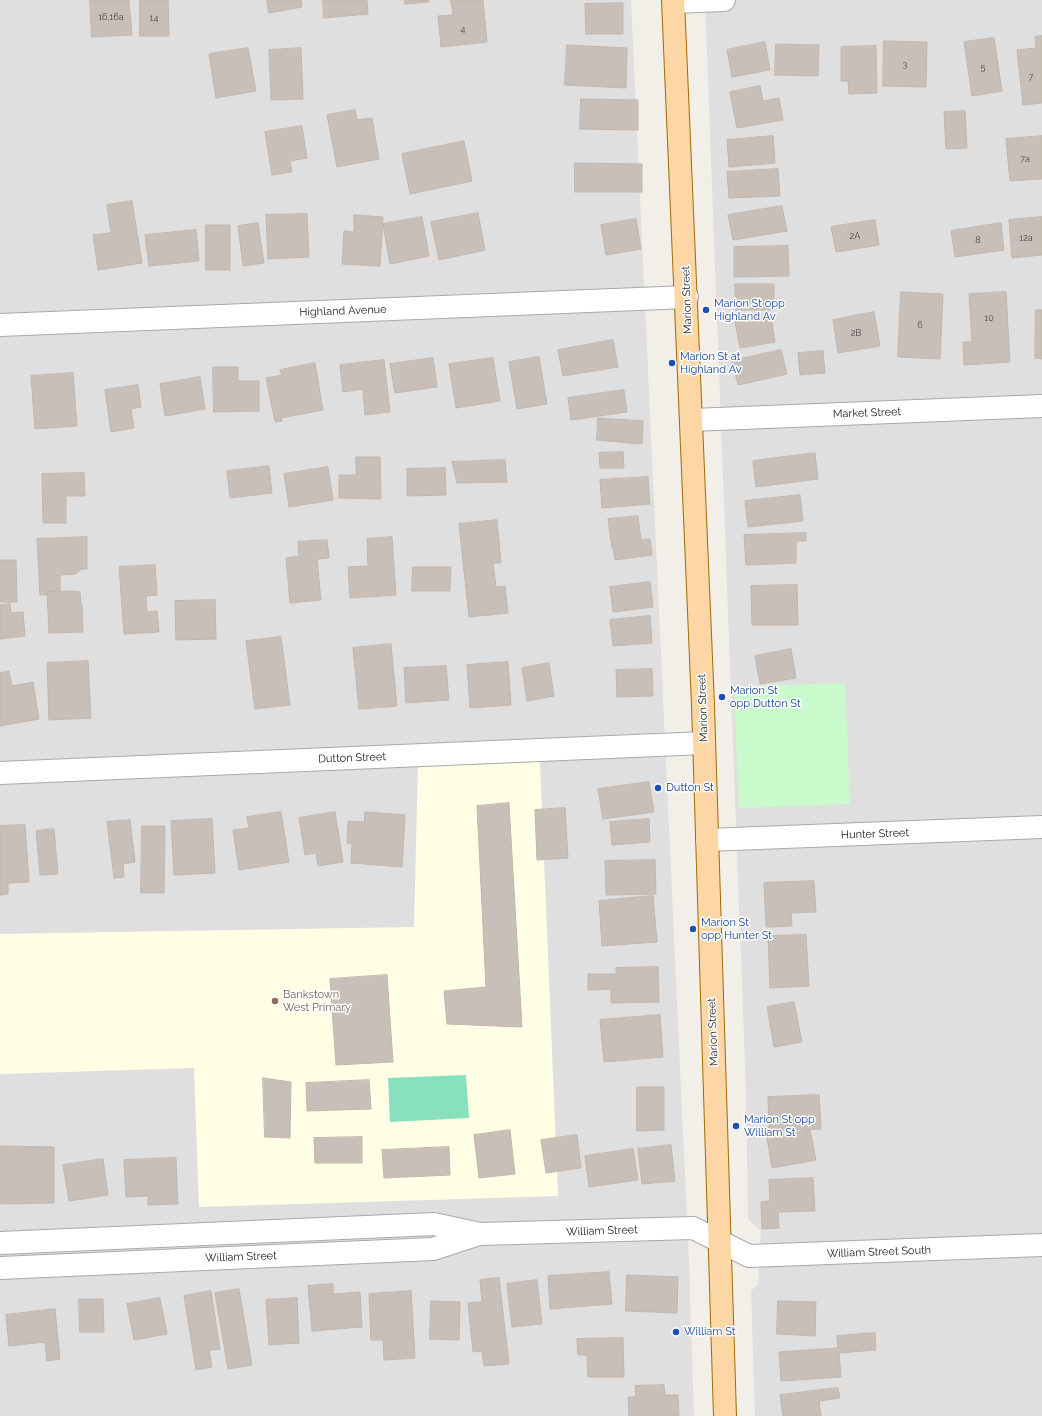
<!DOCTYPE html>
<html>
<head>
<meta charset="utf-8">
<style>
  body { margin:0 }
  canvas { display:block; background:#f2efe9 }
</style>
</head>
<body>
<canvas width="1042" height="1416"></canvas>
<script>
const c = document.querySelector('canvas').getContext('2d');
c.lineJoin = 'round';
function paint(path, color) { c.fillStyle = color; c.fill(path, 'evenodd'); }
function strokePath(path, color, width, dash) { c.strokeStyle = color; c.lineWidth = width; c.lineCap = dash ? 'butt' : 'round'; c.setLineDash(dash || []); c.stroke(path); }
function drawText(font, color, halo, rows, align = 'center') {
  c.font = font + ' Raleway,sans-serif'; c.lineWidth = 3; c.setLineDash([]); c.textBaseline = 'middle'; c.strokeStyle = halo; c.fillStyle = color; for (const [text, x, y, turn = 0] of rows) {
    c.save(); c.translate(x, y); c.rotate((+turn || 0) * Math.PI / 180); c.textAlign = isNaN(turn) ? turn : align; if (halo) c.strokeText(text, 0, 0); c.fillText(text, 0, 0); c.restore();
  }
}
paint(new Path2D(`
  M 0,0 L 631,0 L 689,1262 L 694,1416 L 0,1416 Z
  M 705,0 L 1042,0 L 1042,1416 L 755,1416 L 751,1291 L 758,1284 L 761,1231 L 748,1219 L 746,1092 Z`), '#e0dfdf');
paint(new Path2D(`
  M 540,762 L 558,1196 L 199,1207 L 194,1068 L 0,1074 L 0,934 L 414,927 L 418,764 Z`), '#ffffe5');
paint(new Path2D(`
  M 845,683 L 850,804 L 739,808 L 734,687 Z`), '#c8facc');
paint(new Path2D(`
  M 466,1075 L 469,1118 L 390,1122 L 388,1078 Z`), '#88e0be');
const building = new Path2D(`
  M 90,0 L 129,0 L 132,35 L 92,37 Z
  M 140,0 L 168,0 L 169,36 L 140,36 Z
  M 267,0 L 301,0 L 302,7 L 269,13 Z
  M 323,0 L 367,0 L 368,14 L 324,18 Z
  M 405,0 L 428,0 L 429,2 L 405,4 Z
  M 451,0 L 483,0 L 487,42 L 441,47 L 438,16 L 453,15 Z
  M 623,3 L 623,34 L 586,34 L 585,4 Z
  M 1042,36 L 1042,103 L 1023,105 L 1017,50 L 1036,48 L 1035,37 Z
  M 994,38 L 1002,91 L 972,96 L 964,42 Z
  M 884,41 L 927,42 L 926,87 L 883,86 Z
  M 765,42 L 770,70 L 732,77 L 727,50 Z
  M 776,44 L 819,45 L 818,76 L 775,75 Z
  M 567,45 L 627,48 L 626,88 L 565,85 Z
  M 876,46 L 877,93 L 849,94 L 848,81 L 841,81 L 841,47 Z
  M 248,48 L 256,91 L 216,98 L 209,54 Z
  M 301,48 L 303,99 L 271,100 L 269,50 Z
  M 760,86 L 763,101 L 779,98 L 783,120 L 737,128 L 730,92 Z
  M 581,99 L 638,100 L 638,130 L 580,129 Z
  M 355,110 L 357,120 L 372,118 L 379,159 L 337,167 L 327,115 Z
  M 965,111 L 967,148 L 946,149 L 944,112 Z
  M 302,126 L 307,158 L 290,161 L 292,172 L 272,175 L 265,132 Z
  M 773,136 L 775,163 L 729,167 L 727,140 Z
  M 1042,136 L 1042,179 L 1010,181 L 1006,139 Z
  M 464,141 L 472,181 L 410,194 L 402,154 Z
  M 575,163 L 642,164 L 642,192 L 575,192 Z
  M 778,169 L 780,196 L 729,198 L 727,172 Z
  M 132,201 L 142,263 L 98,270 L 93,235 L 111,233 L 107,205 Z
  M 782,206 L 787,231 L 733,240 L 728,215 Z
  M 478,213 L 485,250 L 439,260 L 431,222 Z
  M 307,214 L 309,257 L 268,259 L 266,215 Z
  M 354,215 L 383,217 L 380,266 L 342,264 L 344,231 L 354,232 Z
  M 422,217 L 429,256 L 390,264 L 383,224 Z
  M 1042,217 L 1042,255 L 1012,258 L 1009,220 Z
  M 636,219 L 641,249 L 606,255 L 601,225 Z
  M 875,220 L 879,245 L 836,252 L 831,227 Z
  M 258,223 L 264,263 L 243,266 L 238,226 Z
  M 1001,223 L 1004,250 L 955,257 L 951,231 Z
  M 206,225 L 230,225 L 230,270 L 206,270 Z
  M 196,230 L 199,261 L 149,266 L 145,235 Z
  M 788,246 L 789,276 L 734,277 L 734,247 Z
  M 735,284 L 774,284 L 774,310 L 736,310 Z
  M 901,292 L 943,294 L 940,359 L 898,357 Z
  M 1006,292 L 1010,362 L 964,365 L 963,342 L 972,342 L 969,294 Z
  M 1036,310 L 1042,310 L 1042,359 L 1035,358 Z
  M 874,312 L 880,346 L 838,353 L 833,320 Z
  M 771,317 L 775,342 L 740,348 L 735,322 Z
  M 613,340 L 618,367 L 563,376 L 558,350 Z
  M 781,350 L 787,374 L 738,385 L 732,361 Z
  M 823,351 L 825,373 L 800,375 L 798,353 Z
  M 539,357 L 547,404 L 517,409 L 509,362 Z
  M 433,358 L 437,387 L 395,393 L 390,364 Z
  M 493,358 L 500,401 L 456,408 L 449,364 Z
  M 384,360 L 390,412 L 365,415 L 363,389 L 343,392 L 340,365 Z
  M 315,363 L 323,410 L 281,418 L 282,421 L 275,422 L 266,378 L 282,375 L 280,370 Z
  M 213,367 L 238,367 L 238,381 L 259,381 L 259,411 L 214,412 Z
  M 73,373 L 77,426 L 35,429 L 31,376 Z
  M 200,377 L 205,409 L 165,416 L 160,384 Z
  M 138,385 L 141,407 L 131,409 L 134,428 L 111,432 L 105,390 Z
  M 624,390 L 627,412 L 571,420 L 568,398 Z
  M 598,418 L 643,421 L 642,444 L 597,440 Z
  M 623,452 L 624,468 L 600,468 L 599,453 Z
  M 815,453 L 818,479 L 756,487 L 753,461 Z
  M 356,457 L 380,457 L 381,499 L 339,498 L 339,475 L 356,475 Z
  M 505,460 L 507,482 L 457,483 L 452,462 Z
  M 269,466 L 272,493 L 230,498 L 227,471 Z
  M 328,467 L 333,500 L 289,507 L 284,474 Z
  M 445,468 L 446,495 L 407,496 L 407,469 Z
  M 84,473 L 85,496 L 66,496 L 66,523 L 43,523 L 42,474 Z
  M 648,477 L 650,504 L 602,508 L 600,480 Z
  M 800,495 L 803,521 L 748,527 L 745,501 Z
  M 638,516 L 641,540 L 650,539 L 652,555 L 615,560 L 613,547 L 612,548 L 608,519 Z
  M 497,520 L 501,563 L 493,563 L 496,587 L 505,586 L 508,613 L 469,617 L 459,524 Z
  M 806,533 L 806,541 L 796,541 L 796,563 L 746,565 L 744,535 Z
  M 87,537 L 87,569 L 81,569 L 76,574 L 60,575 L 60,591 L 47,592 L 47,595 L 40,595 L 37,539 Z
  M 392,537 L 396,595 L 350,598 L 348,567 L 368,566 L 367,539 Z
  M 327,540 L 329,558 L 317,559 L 321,600 L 290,603 L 286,558 L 299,556 L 298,542 Z
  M 0,560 L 16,560 L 17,602 L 0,602 Z
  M 155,565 L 157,595 L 146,596 L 147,612 L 157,611 L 159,632 L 124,634 L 119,567 Z
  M 413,567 L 451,567 L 450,591 L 412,591 Z
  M 650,582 L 653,607 L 613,612 L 610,587 Z
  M 797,585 L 798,625 L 752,625 L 751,586 Z
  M 73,591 L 80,592 L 81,605 L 82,605 L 83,632 L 49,633 L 47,592 Z
  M 215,600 L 216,639 L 176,640 L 175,601 Z
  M 10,604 L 11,613 L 23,612 L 25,636 L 0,639 L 0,605 Z
  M 650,616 L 652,643 L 613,646 L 610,620 Z
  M 281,637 L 290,705 L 255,709 L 246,641 Z
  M 391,644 L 397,706 L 359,709 L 353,648 Z
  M 791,649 L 796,678 L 760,684 L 755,656 Z
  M 88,661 L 91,718 L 49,720 L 47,663 Z
  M 508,662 L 511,705 L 470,708 L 467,665 Z
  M 549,663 L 554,696 L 527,701 L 522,668 Z
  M 446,666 L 449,700 L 406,703 L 404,668 Z
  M 652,669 L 653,696 L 617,697 L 616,670 Z
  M 9,671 L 12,686 L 33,682 L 39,719 L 0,726 L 0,673 Z
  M 649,782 L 654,812 L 603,819 L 598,789 Z
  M 509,803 L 522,1027 L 447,1024 L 444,991 L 486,987 L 477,806 Z
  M 565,808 L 568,858 L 537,860 L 535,810 Z
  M 281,812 L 289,862 L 239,870 L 233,830 L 249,828 L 247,817 Z
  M 335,812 L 343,862 L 318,866 L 316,853 L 305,855 L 299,818 Z
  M 365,812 L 405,815 L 402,867 L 351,863 L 352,844 L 347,843 L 348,821 L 364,822 Z
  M 212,819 L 215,873 L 174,875 L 171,821 Z
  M 649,819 L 650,842 L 612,845 L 610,822 Z
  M 130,820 L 135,862 L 123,864 L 124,877 L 114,878 L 107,822 Z
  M 25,825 L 29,882 L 8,883 L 8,894 L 0,895 L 0,826 Z
  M 142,826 L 165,826 L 164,893 L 141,893 Z
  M 54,829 L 58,874 L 40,875 L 36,831 Z
  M 655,860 L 656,894 L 606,895 L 605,861 Z
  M 814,881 L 816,912 L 791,913 L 792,926 L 766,927 L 764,883 Z
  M 653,896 L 657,942 L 602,946 L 599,901 Z
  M 806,935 L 809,986 L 770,988 L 768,936 Z
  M 658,967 L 659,1002 L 611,1003 L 611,989 L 588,990 L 588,974 L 616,974 L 616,968 Z
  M 387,975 L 393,1062 L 336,1065 L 330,979 Z
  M 794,1002 L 802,1042 L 774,1047 L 767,1007 Z
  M 660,1015 L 663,1057 L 604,1062 L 600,1020 Z
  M 263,1078 L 291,1082 L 290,1138 L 265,1137 Z
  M 369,1080 L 371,1109 L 307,1111 L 306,1083 Z
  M 637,1087 L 664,1087 L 664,1130 L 637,1131 Z
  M 819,1095 L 821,1129 L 769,1131 L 768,1097 Z
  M 510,1130 L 515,1174 L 479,1178 L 474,1135 Z
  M 810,1130 L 816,1160 L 772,1168 L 767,1138 Z
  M 577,1135 L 581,1168 L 546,1173 L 541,1140 Z
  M 362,1137 L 362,1163 L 315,1163 L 314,1138 Z
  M 671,1145 L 675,1181 L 642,1184 L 638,1149 Z
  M 0,1146 L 54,1147 L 54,1203 L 0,1204 Z
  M 449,1147 L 450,1175 L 384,1178 L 382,1150 Z
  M 633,1149 L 638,1180 L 589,1187 L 585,1156 Z
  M 176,1158 L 178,1204 L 148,1205 L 148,1196 L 126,1197 L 124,1160 Z
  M 103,1159 L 108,1195 L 69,1201 L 63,1165 Z
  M 813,1178 L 815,1211 L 778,1212 L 779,1228 L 762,1229 L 761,1202 L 770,1201 L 769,1180 Z
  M 609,1272 L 612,1304 L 550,1309 L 548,1276 Z
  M 627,1275 L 678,1277 L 677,1313 L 626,1311 Z
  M 499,1278 L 509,1364 L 484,1366 L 482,1351 L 473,1352 L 468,1303 L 482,1302 L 480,1280 Z
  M 537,1280 L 542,1324 L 512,1327 L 507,1284 Z
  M 333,1284 L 333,1294 L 360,1292 L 362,1327 L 312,1331 L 308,1286 Z
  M 239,1289 L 252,1365 L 228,1369 L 215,1293 Z
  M 211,1291 L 220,1349 L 209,1350 L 212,1367 L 196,1370 L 184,1296 Z
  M 411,1291 L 415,1358 L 384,1360 L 383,1340 L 371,1340 L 369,1294 Z
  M 160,1298 L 167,1334 L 134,1340 L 127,1304 Z
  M 297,1298 L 299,1343 L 269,1345 L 266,1300 Z
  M 79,1299 L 103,1299 L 104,1332 L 80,1332 Z
  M 431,1301 L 460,1302 L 459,1340 L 430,1339 Z
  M 778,1301 L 816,1302 L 815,1336 L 777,1334 Z
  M 55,1309 L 60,1359 L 47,1361 L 45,1342 L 9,1346 L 6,1315 Z
  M 875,1333 L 876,1350 L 839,1353 L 841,1377 L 781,1381 L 779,1352 L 838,1348 L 837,1336 Z
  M 623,1338 L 624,1377 L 588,1377 L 587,1355 L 578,1355 L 577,1339 Z
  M 664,1385 L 665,1395 L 678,1395 L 679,1416 L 629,1416 L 628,1397 L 636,1397 L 635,1386 Z
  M 838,1388 L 840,1398 L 819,1401 L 821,1416 L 783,1416 L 780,1395 Z`);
paint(building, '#c7bfb8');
strokePath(building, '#c4b6ab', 1);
const minor = new Path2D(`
  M 674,2 L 724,0
  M 0,325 L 687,297
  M 692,420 L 1042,406
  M 0,773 L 704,743
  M 707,840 L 1042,827
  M 0,1243 L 434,1224 L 480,1234 L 693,1228 L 749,1256 L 1042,1245
  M 0,1268 L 433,1249 L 479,1234`);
const major = new Path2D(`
  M 673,0 L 703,705 L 725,1416`);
strokePath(minor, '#a9a9a9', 24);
strokePath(major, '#a06b00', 24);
strokePath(minor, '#fff', 22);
strokePath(major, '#fcd6a4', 22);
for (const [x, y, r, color] of [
  [706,310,4,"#1a4fb4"],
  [672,363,4,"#1a4fb4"],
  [722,697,4,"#1a4fb4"],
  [658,788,4,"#1a4fb4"],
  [693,929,4,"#1a4fb4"],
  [275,1001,4,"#8d6e63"],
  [736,1126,4,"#1a4fb4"],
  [676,1332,4,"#1a4fb4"]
]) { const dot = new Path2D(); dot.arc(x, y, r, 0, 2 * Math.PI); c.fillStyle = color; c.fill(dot); strokePath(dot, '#fff', 1.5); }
drawText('9px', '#4b4948', null, [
  ["16,16a",111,17],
  ["14",154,18],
  ["4",463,29],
  ["3",905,64],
  ["5",983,67],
  ["7",1031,77],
  ["7a",1025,159],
  ["2A",855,236],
  ["12a",1026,238],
  ["8",978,240],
  ["10",989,318],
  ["6",920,325],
  ["2B",856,333]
]);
drawText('11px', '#222', '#fff', [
  ["Marion Street",687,300,-92],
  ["Highland Avenue",343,311,-2],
  ["Market Street",867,413,-2],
  ["Marion Street",703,708,-92],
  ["Dutton Street",352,758,-2],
  ["Hunter Street",875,834,-2],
  ["Marion Street",713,1032,-92],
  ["William Street",602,1231,-2],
  ["William Street South",879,1252,-2],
  ["William Street",241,1257,-2]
]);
drawText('11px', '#164399', '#fff', [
  ["Marion St opp",714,304],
  ["Highland Av",714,317],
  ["Marion St at",680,357],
  ["Highland Av",680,370],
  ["Marion St",730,691],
  ["opp Dutton St",730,704],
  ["Dutton St",666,788],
  ["Marion St",701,923],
  ["opp Hunter St",701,936],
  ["Marion St opp",744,1120],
  ["William St",744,1133],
  ["William St",684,1332]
], 'left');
drawText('11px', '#785e54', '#fff', [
  ["Bankstown",283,995],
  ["West Primary",283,1008]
], 'left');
</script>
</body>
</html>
